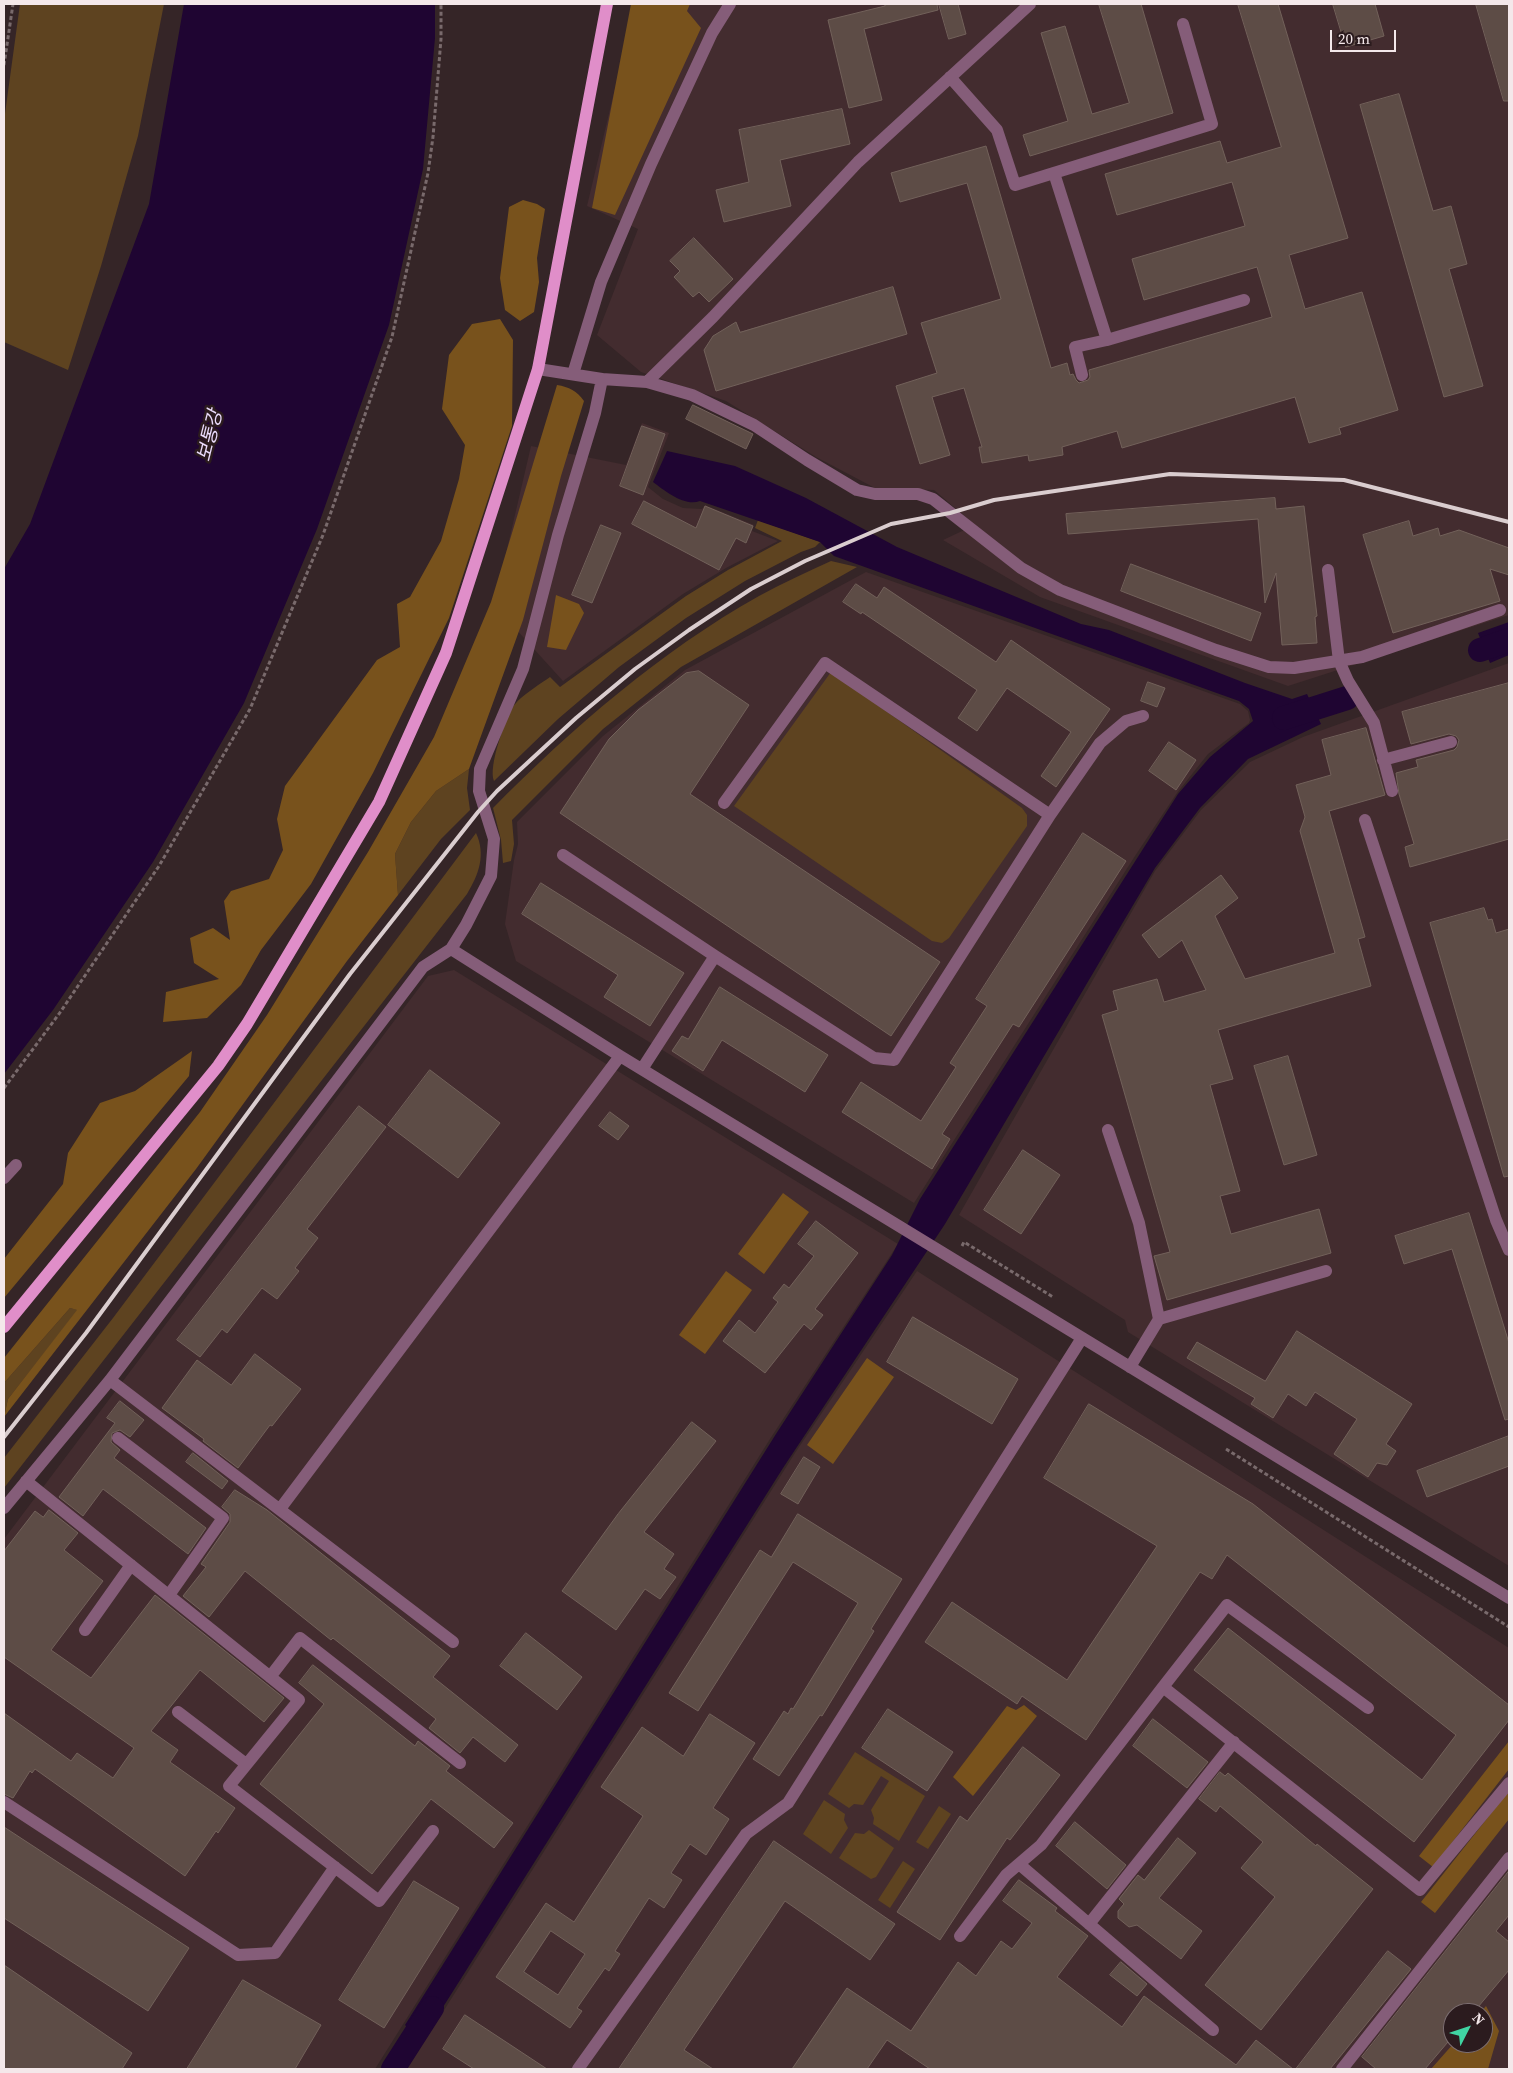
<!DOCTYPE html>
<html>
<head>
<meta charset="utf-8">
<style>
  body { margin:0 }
  #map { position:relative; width:1513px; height:2073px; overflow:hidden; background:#352527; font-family:"Source Serif 4",serif }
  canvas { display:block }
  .frame { position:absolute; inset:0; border:5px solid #f4e8ea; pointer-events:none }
  .north { position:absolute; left:1443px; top:2003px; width:50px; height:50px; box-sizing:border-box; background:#2b1b1e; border:1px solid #7b6d70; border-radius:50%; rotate:49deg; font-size:14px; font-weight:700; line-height:20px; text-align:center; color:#f4e8ea }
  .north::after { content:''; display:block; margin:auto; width:18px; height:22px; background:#40d4a2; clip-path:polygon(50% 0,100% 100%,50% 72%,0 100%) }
  .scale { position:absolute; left:1330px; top:30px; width:66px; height:22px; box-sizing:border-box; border:2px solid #f4e8ea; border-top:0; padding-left:6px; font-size:15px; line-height:18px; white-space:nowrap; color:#f4e8ea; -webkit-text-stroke:4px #2b1b1e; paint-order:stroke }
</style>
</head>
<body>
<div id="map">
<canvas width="1513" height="2073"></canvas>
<div class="frame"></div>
<div class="north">N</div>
<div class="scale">20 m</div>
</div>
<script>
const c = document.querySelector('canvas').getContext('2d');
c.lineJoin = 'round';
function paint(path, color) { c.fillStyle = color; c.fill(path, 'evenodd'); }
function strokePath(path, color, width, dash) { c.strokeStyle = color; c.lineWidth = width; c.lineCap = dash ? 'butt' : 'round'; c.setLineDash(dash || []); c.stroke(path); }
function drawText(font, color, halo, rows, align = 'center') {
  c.font = font + ' "Source Serif 4","Noto Sans KR",serif'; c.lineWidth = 5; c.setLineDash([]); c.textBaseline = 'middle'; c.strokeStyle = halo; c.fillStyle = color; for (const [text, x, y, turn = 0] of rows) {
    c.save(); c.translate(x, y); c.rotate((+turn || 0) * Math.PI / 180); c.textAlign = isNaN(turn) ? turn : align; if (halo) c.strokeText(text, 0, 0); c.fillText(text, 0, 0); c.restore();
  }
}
paint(new Path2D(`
  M 635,4 L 1509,4 L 1509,615 L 1288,686 L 1040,597 L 943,540 L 975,525 L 934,490 L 875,488 L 816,457 L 726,401 L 641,372 L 597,335 L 638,229 L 587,206 Z
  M 642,423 L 669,433 L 648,487 L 663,499 L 683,508 L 702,509 L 705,505 L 754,525 L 752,531 L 778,541 L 726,568 L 683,594 L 563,681 L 494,605 L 531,446 L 626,465 Z
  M 866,572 L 1240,704 L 1248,711 L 1250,720 L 1249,723 L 1208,754 L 1177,793 L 1135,856 L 914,1203 L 516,961 L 505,924 L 514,860 L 518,844 L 517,822 L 603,736 L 685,670 Z
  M 1509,663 L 1509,1566 L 1128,1332 L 1125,1320 L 959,1215 L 1155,871 L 1201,810 L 1250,762 L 1303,737 Z
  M 454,970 L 898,1244 L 770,1439 L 375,2069 L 4,2069 L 4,1539 L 428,976 Z
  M 917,1271 L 1509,1648 L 1509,2069 L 407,2069 L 795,1453 ZM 1453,2013 L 1483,2013 L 1483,2043 L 1453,2043 Z`), '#432c2f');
paint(new Path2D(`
  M 20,4 L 164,4 L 138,136 L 101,266 L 68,370 L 4,342 L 4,121 Z
  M 758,520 L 820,542 L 815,547 L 801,552 L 745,581 L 686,618 L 619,667 L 558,719 L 494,781 C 488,767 505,720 513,707 C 519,697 540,684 550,677 L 560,687 L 686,596 L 728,570 L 782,541 L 755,528 Z
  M 831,561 L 857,567 L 681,667 L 603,729 L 512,820 L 514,844 L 511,861 L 503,863 L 501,840 L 493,808 C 572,728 661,651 759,596 C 783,583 807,572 831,561 Z
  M 831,672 L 1022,808 L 1027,815 L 1027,826 L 949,938 L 942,943 L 932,941 L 734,806 Z
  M 469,769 L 467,788 L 470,810 L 441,839 L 398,895 L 395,854 L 411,822 L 436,791 Z
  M 476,833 C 486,855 479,874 467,894 L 4,1488 L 4,1458 L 113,1318 Z
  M 70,1308 L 78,1310 L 8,1399 L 4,1417 L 4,1383 Z
  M 855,1752 L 925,1796 L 899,1841 L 873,1824 L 874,1818 L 871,1810 L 889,1781 L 881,1776 L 863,1805 L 854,1804 L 849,1808 L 828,1794 Z
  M 824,1800 L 845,1814 L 844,1820 L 848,1828 L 831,1854 L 803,1834 Z
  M 939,1806 L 951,1814 L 928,1849 L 916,1842 Z
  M 869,1830 L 894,1848 L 876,1877 L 871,1879 L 839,1858 L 855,1833 L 864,1834 Z
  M 903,1861 L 915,1869 L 890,1908 L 878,1900 Z`), '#5e4320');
paint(new Path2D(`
  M 631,4 L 690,4 L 687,11 L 701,28 L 615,215 L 592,208 Z
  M 523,200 L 537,204 L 545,209 L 537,258 L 539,282 L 534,312 L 520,321 L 505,310 L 500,278 L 509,207 Z
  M 500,319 L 513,340 L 512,426 L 449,618 L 373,773 L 311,884 L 261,950 L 241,985 L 207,1018 L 163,1022 L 166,992 L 219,979 L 194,963 L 190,938 L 213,928 L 230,940 L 224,901 L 231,891 L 269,879 L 283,850 L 277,819 L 285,786 L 377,660 L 400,647 L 397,604 L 410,597 L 441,541 L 459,479 L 465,445 L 442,409 L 449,355 L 472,324 Z
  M 557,385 C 569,387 577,391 584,401 L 561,476 L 523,620 L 469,769 L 436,791 L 411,822 L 395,854 L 398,895 L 347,961 L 196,1169 L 4,1417 L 8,1399 L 77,1310 L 70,1308 L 4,1383 L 4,1358 L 200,1112 L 267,1015 L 368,852 L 434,737 L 491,602 Z
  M 556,595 L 579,604 L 584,613 L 566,650 L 547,647 Z
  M 192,1051 L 189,1076 L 4,1298 L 4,1259 L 63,1184 L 68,1153 L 100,1103 L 135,1091 Z
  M 783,1193 L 809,1212 L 764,1274 L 738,1254 Z
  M 726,1271 L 752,1290 L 705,1354 L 679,1335 Z
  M 867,1358 L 894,1377 L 833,1464 L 807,1445 Z
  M 1024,1705 L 1037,1716 L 973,1796 L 953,1777 L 1007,1706 L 1016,1710 Z
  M 1509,1741 L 1509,1769 L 1433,1867 L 1419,1856 Z
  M 1508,1792 L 1509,1819 L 1435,1913 L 1421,1902 Z
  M 1486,2006 L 1499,2031 L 1488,2069 L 1431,2069 L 1454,2043 L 1483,2043 L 1483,2013 L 1480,2013 Z`), '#78521c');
paint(new Path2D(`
  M 184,4 L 435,4 L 435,38 L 423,169 L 389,325 L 317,529 L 244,703 L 153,862 L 53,1010 L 4,1074 L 4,569 L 30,524 L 149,204 Z
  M 667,451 L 735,466 L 806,498 L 897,547 L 1081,624 L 1109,630 L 1245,683 L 1292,699 L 1307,694 L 1321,724 L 1248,759 L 1200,808 L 1155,868 L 945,1224 L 783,1468 L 421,2042 L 405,2025 L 776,1434 L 892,1255 L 920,1199 L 1178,794 L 1210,757 L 1253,721 L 1249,709 L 1239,701 L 834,556 L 820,542 L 700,501 C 685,507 665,491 653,482 Z
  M 1509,622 L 1509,655 L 1490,663 L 1478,633 Z`), '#1f0532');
strokePath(new Path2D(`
  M 1480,650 L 1509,640
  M 1284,718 L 1347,698
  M 393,2069 L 432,2008`), '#1f0532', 24);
const building = new Path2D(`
  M 884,4 L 937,4 L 938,10 L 864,29 L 882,100 L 849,108 L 828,20 L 885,6 Z
  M 939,4 L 958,4 L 966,34 L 949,39 Z
  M 1099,4 L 1141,4 L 1173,113 L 1030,156 L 1023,135 L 1068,121 L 1041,33 L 1065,26 L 1092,114 L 1129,103 Z
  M 1238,4 L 1278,4 L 1348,238 L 1289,255 L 1305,309 L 1362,292 L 1398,410 L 1339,428 L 1341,434 L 1309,443 L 1295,397 L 1122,448 L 1117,431 L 1062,447 L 1063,455 L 1029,461 L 1028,455 L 982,463 L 979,447 L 982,447 L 964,388 L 932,397 L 950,455 L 920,464 L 896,386 L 937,373 L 921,323 L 1001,299 L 967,183 L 900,202 L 891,173 L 986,146 L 1051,368 L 1067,363 L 1070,375 L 1073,374 L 1076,380 L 1079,383 L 1088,380 L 1090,377 L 1089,370 L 1272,317 L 1257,267 L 1144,300 L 1132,259 L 1245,226 L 1232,182 L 1117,215 L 1105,174 L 1220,141 L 1227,163 L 1281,147 Z
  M 1333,4 L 1375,4 L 1384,36 L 1346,47 Z
  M 1476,4 L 1509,4 L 1509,101 L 1504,101 Z
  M 1399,94 L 1433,211 L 1451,206 L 1467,264 L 1449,269 L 1483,386 L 1444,397 L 1360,105 Z
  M 842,109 L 850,144 L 780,160 L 791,206 L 724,222 L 716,190 L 749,182 L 739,130 Z
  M 694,238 L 733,279 L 709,302 L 699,292 L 693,297 L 674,277 L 680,271 L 670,261 Z
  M 893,287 L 907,334 L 716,391 L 704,350 L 713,336 L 736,322 L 740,332 Z
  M 693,405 L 753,434 L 746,449 L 686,419 Z
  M 642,426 L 665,434 L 643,495 L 620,486 Z
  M 1275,498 L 1276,509 L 1304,506 L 1317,616 L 1315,617 L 1317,643 L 1282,645 L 1276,573 L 1265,603 L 1258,519 L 1068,534 L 1066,514 Z
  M 644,501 L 696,528 L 705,506 L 753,526 L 746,543 L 736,538 L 719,570 L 632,524 Z
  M 1409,521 L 1413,536 L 1438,528 L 1440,536 L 1459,530 L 1509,548 L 1509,575 L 1490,569 L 1500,601 L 1393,633 L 1363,535 Z
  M 601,525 L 621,533 L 592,603 L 572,595 Z
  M 1131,564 L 1261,613 L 1251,641 L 1121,591 Z
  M 856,584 L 877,598 L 884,587 L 996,662 L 1011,640 L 1110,709 L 1056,787 L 1041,776 L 1071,732 L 1007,688 L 977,731 L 958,718 L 977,690 L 862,612 L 861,614 L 843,602 Z
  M 699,671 L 749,705 L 690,794 L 940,962 L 891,1036 L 560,813 L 609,739 L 638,710 L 686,673 Z
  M 1148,682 L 1165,688 L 1157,707 L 1141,701 Z
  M 1509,683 L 1509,839 L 1410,867 L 1405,847 L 1414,844 L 1399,794 L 1396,773 L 1418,767 L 1416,760 L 1454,750 L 1457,747 L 1459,740 L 1456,736 L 1449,734 L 1411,744 L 1402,712 Z
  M 1366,728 L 1385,795 L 1329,811 L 1365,937 L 1358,939 L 1371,986 L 1218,1030 L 1233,1079 L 1210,1085 L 1240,1191 L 1220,1196 L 1231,1234 L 1319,1209 L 1331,1253 L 1167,1300 L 1154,1256 L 1170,1252 L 1102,1015 L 1118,1010 L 1113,991 L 1157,979 L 1164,1002 L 1206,990 L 1182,940 L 1159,958 L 1142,935 L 1221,875 L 1238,898 L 1215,916 L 1245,979 L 1335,953 L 1300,831 L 1305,817 L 1296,785 L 1331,775 L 1322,740 Z
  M 1169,742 L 1196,760 L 1176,790 L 1149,771 Z
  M 1083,833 L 1126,861 L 1019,1027 L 1013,1024 L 942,1134 L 950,1139 L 932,1169 L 842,1112 L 861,1082 L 921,1121 L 956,1067 L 950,1063 L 987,1006 L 976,999 Z
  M 541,883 L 684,973 L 650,1026 L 604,997 L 618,975 L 522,914 Z
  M 1484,908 L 1488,920 L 1492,919 L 1496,933 L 1509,929 L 1509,1176 L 1504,1177 L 1430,923 Z
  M 720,987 L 828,1055 L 805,1092 L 722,1040 L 703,1071 L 672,1051 L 682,1036 L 688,1039 Z
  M 1288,1056 L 1317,1155 L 1284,1165 L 1254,1066 Z
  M 430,1070 L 500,1123 L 458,1178 L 388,1125 Z
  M 359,1106 L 386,1127 L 307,1229 L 318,1238 L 295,1268 L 299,1271 L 277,1299 L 262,1288 L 227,1333 L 222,1329 L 200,1357 L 177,1340 Z
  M 610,1112 L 629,1126 L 618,1140 L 599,1126 Z
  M 1023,1150 L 1060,1175 L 1021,1234 L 984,1210 Z
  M 1469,1213 L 1509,1343 L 1509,1419 L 1505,1420 L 1452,1249 L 1404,1264 L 1395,1236 Z
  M 816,1221 L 858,1253 L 815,1309 L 823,1315 L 811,1330 L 804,1324 L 765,1373 L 723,1341 L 739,1320 L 755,1333 L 778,1302 L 773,1298 L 784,1284 L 789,1288 L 814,1256 L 798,1244 Z
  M 913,1317 L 1018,1379 L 992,1424 L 887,1362 Z
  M 1297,1331 L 1412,1404 L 1386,1444 L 1396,1451 L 1387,1465 L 1377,1463 L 1368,1477 L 1334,1454 L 1357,1419 L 1315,1392 L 1306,1406 L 1288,1394 L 1273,1418 L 1251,1404 L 1255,1398 L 1187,1358 L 1197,1342 L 1265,1381 Z
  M 255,1354 L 301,1389 L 272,1426 L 270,1425 L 238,1468 L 203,1441 L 204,1439 L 162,1408 L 197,1360 L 231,1385 Z
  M 120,1401 L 144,1420 L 130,1437 L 120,1430 L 112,1433 L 111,1442 L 120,1450 L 114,1458 L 206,1528 L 188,1554 L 103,1489 L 83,1516 L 59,1497 L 115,1423 L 107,1418 Z
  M 1089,1404 L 1253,1504 L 1509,1705 L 1509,1720 L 1414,1842 L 1194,1670 L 1228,1628 L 1422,1780 L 1456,1735 L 1227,1555 L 1212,1579 L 1200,1572 L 1086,1740 L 1022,1696 L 1017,1704 L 925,1642 L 952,1602 L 1067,1680 L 1157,1546 L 1044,1478 Z
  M 692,1422 L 716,1441 L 644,1532 L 674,1554 L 664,1569 L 676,1577 L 660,1599 L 645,1589 L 616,1630 L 562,1591 L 618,1514 Z
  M 1509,1436 L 1509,1466 L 1427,1497 L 1417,1471 Z
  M 193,1453 L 228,1481 L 222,1489 L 186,1462 Z
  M 804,1457 L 820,1467 L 798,1504 L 781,1494 Z
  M 235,1490 L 267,1510 L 450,1656 L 433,1677 L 518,1745 L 505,1762 L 473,1737 L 460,1753 L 429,1728 L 436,1719 L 333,1638 L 331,1640 L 245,1571 L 209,1617 L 183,1596 L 206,1567 L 201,1564 L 230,1522 L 230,1514 L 222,1507 Z
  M 49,1510 L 78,1533 L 64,1550 L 103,1581 L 51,1650 L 91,1678 L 155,1595 L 284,1698 L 264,1722 L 200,1670 L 151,1731 L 178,1750 L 170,1762 L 235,1808 L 218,1833 L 216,1831 L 185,1876 L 35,1769 L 32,1773 L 30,1771 L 13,1798 L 4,1794 L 4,1713 L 71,1761 L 77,1753 L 113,1778 L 134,1748 L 4,1657 L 4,1551 L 35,1511 L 43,1517 Z
  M 798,1514 L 902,1579 L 871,1629 L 874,1631 L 822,1716 L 820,1715 L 779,1776 L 753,1759 L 784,1711 L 788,1714 L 791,1708 L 793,1709 L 858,1603 L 793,1562 L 698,1711 L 669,1693 L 760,1550 L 771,1557 Z
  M 526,1633 L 582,1677 L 557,1710 L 500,1666 Z
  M 313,1665 L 415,1746 L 418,1741 L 450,1766 L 446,1771 L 513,1823 L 494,1848 L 431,1799 L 372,1874 L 260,1784 L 324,1704 L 299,1683 Z
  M 888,1709 L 953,1752 L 927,1791 L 862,1748 Z
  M 710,1714 L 755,1743 L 713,1808 L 729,1819 L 706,1855 L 690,1844 L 671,1873 L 682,1880 L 664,1908 L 649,1898 L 615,1951 L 620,1954 L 609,1971 L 605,1968 L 577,2008 L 582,2011 L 570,2028 L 496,1977 L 546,1903 L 574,1922 L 643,1816 L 601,1787 L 642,1727 L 683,1756 ZM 551,1931 L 585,1954 L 558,1995 L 524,1972 Z
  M 1153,1719 L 1208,1762 L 1187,1788 L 1133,1746 Z
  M 1023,1747 L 1060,1775 L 1010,1840 L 1007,1838 L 940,1940 L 897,1912 L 960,1816 L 967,1821 Z
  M 1220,1772 L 1225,1776 L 1228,1773 L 1316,1846 L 1317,1844 L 1373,1889 L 1261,2030 L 1205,1985 L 1275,1897 L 1241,1868 L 1263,1842 L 1220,1806 L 1216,1812 L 1199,1799 Z
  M 1075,1822 L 1126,1865 L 1107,1889 L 1056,1846 Z
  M 4,1827 L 189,1948 L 148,2011 L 4,1918 Z
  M 1178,1838 L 1196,1853 L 1159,1898 L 1202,1931 L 1181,1959 L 1137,1925 L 1129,1927 L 1118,1918 L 1118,1911 L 1124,1904 L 1119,1899 L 1138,1875 L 1144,1880 Z
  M 774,1841 L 895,1924 L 870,1960 L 785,1901 L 684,2050 L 713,2069 L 619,2069 Z
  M 1509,1871 L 1509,1915 L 1496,1931 L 1509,1942 L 1509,1970 L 1473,2013 L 1453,2013 L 1453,2036 L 1425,2069 L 1376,2069 L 1362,2057 Z
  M 1019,1880 L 1057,1908 L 1055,1911 L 1088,1936 L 1057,1977 L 1122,2027 L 1144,1996 L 1236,2065 L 1256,2040 L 1293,2069 L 930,2069 L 887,2040 L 867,2069 L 792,2069 L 847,1988 L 911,2031 L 958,1962 L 976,1976 L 1001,1941 L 1012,1949 L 1032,1923 L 1003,1901 Z
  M 414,1881 L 459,1908 L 384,2028 L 339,2000 Z
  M 1388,1951 L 1411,1969 L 1330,2069 L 1296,2069 Z
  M 1121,1962 L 1147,1984 L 1137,1996 L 1110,1975 Z
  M 4,1965 L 132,2053 L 122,2069 L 4,2069 Z
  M 243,1980 L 321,2025 L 295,2069 L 187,2069 Z
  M 465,2015 L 547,2069 L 474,2069 L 443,2049 Z`);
paint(building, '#5d4c46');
strokePath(building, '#72615a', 1);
strokePath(new Path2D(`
  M 4,65 L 13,4
  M 4,1088 L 59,1014 L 159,866 L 250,709 L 323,535 L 392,337 L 428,173 L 433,137 L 441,39 L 441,4
  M 962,1246 L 964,1242 L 1053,1297
  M 1226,1449 L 1509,1627`), '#796a6c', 3, [4, 2.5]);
strokePath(new Path2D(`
  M 950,77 L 997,130 L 1015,185 L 1212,124 L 1183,24
  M 1054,173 L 1107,340
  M 538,369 L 602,379 L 647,382 L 692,395 L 754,425 L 807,460 L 857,490 L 875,494 L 918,494 L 933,499 L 1021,568 L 1060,590 L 1216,650 L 1269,667 L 1294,668 L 1362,657 L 1500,610
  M 573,374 L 601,282 L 651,164 L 712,33 L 730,4
  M 1082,375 L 1075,347 L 1107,340 L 1244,300
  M 647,382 L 713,317 L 858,162 L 1030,4
  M 1328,570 L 1339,661 L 1348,681 L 1374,723 L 1392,791
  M 1383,760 L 1451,742
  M 724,803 L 825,663 L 1050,815
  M 1365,820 L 1496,1220 L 1509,1250
  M 563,855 L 715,956 L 874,1058 L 894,1060 L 1050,815 L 1100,743 L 1126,721 L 1143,716
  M 451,949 L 620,1056 L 1509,1598
  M 642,1069 L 715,956
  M 1108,1130 L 1139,1223 L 1159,1319 L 1130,1367
  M 4,1178 L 16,1165
  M 1159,1319 L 1326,1271
  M 110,1380 L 453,1642
  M 118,1438 L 223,1518 L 169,1595
  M 26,1481 L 299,1700 L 229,1786 L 379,1901 L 433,1831
  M 4,1508 L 110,1380 L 423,967 L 451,949 L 466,925 L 491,876 L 494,839 L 479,791 L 480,769 L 523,669 L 558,535 L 595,413 L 602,379
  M 280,1509 L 620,1056
  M 85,1630 L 131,1565
  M 270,1677 L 300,1638 L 460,1763
  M 1163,1687 L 1227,1605 L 1368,1708
  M 178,1712 L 246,1764
  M 4,1802 L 238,1955 L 275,1953 L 335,1867
  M 1019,1864 L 1213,2030
  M 1089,1924 L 1234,1742
  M 960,1936 L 1006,1875 L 1041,1845 L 1163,1687 L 1420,1890 L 1509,1783
  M 578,2069 L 746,1834 L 788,1803 L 1082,1338
  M 1342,2069 L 1509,1858`), '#855d79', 12);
strokePath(new Path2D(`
  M 4,1327 L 218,1066 L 247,1024 L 379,802 L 446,653 L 538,369 L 607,4`), '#e08ec9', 12);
strokePath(new Path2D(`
  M 4,1437 L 86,1333 L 350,974 L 478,812 L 497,791 L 576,718 L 635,669 L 689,630 L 751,589 L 805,561 L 891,524 L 950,513 L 994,500 L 1170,474 L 1344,480 L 1509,522`), '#dacdcf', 4);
drawText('italic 19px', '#eadbfb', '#2b1b1e', [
  ["보통강",211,436,-76]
]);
</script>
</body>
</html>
